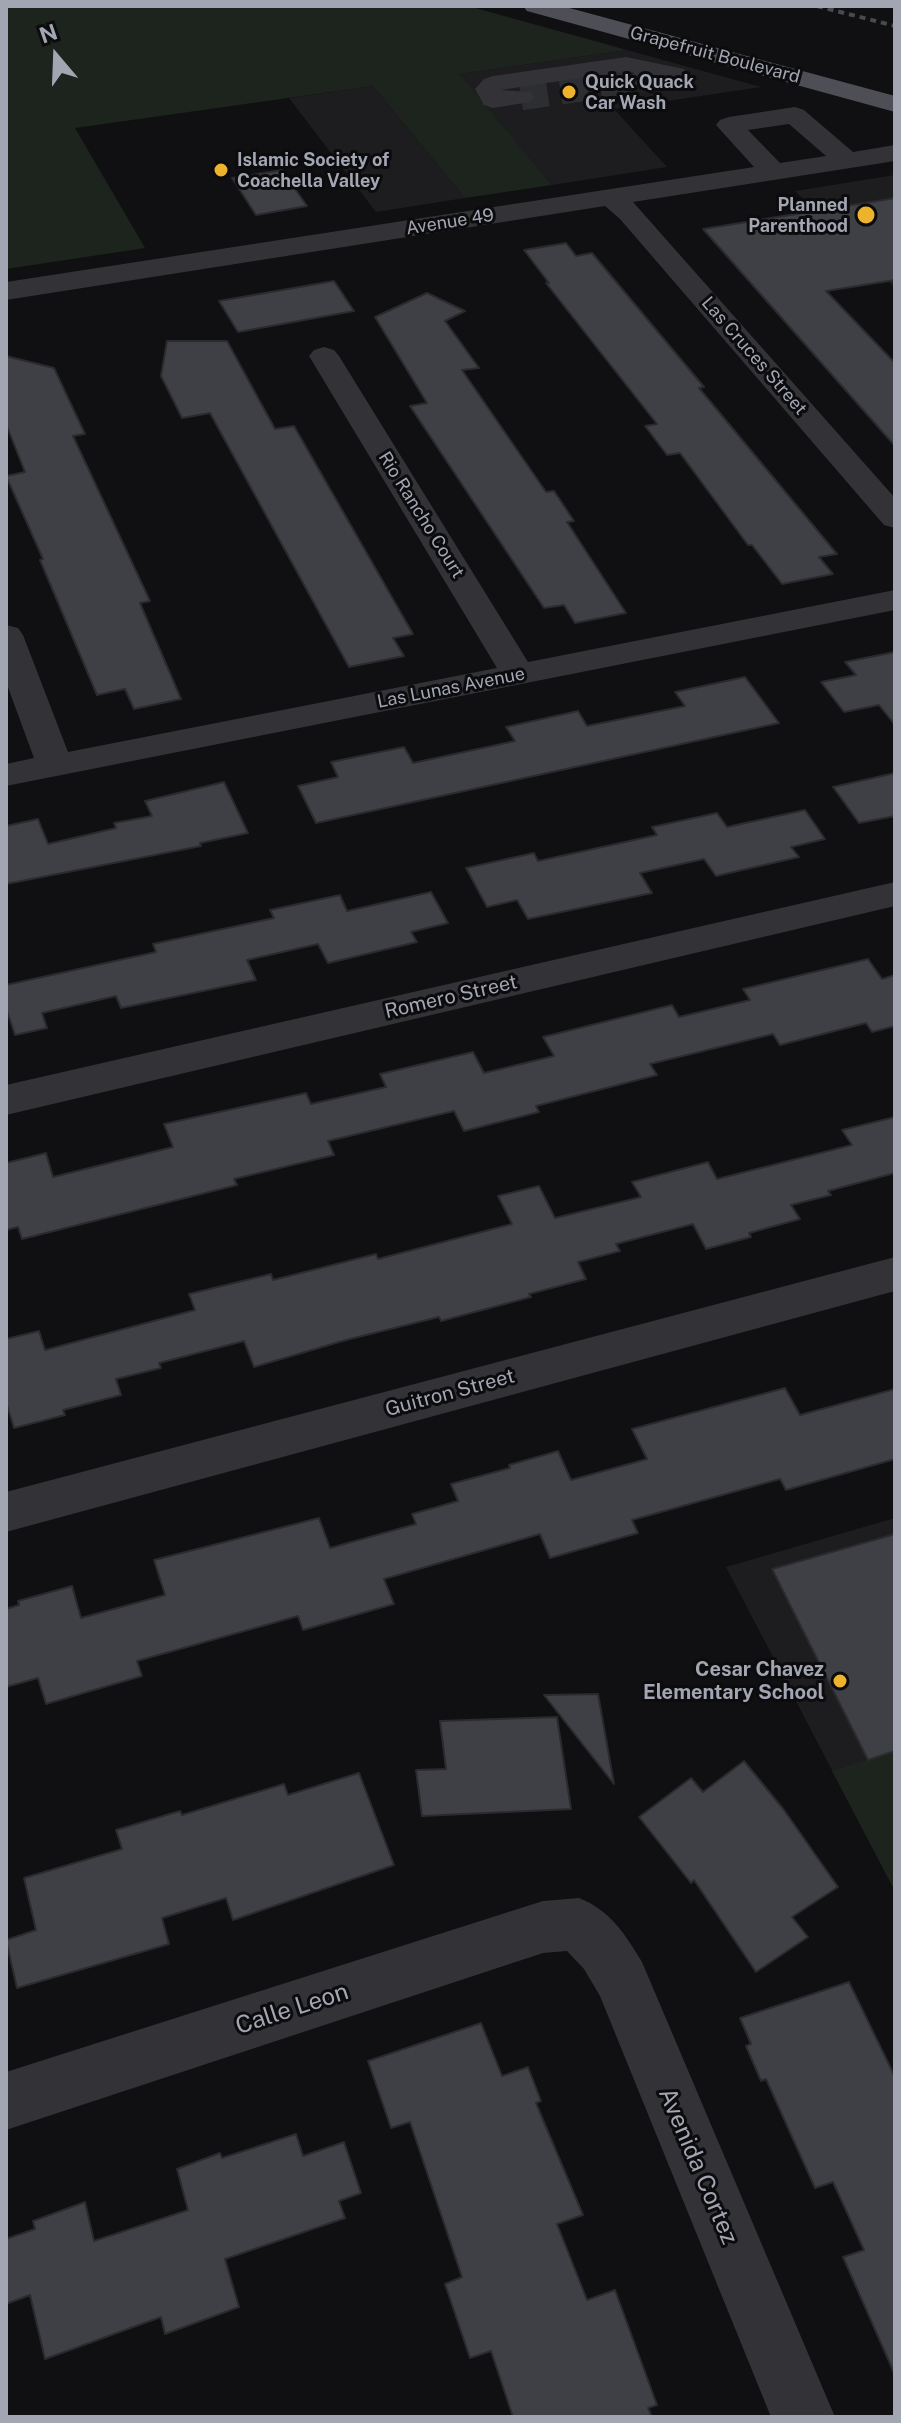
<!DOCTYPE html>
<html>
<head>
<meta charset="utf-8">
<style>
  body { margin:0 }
  #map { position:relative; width:901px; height:2423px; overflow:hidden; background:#101012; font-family:"Public Sans",sans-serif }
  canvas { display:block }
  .frame { position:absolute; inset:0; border:8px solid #a2a6b2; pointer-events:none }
  .north { position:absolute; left:16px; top:16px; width:80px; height:80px; -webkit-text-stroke:6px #0c0b0d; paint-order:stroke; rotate:341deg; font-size:22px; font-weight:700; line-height:32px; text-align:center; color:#a2a6b2 }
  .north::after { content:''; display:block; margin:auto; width:28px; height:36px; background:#a2a6b2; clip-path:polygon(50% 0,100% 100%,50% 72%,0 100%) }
</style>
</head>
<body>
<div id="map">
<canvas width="901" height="2423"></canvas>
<div class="frame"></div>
<div class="north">N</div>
</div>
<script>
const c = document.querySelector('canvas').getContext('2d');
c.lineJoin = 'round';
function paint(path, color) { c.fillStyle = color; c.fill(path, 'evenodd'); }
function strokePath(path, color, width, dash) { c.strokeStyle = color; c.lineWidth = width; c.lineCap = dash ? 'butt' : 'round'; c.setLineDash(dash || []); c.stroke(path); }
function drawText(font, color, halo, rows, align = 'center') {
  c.font = font + ' "Public Sans",sans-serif'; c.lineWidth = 6; c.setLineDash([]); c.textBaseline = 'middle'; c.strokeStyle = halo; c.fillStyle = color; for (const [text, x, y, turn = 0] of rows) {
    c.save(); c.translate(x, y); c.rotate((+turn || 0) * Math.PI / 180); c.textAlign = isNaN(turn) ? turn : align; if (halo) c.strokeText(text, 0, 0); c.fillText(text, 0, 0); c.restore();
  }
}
paint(new Path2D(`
  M 627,50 L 761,87 L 614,109 L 667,167 L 552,185 L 458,74 Z
  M 373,86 L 465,198 L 376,212 L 289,98 Z
  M 895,175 L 895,288 L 795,191 Z
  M 895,1518 L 895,1891 L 726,1567 Z`), '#1d1c1f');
paint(new Path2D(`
  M 6,6 L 468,6 L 627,50 L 459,74 L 552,185 L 465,198 L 373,86 L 75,128 L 145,248 L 6,269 Z
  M 895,1751 L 895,1891 L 832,1771 Z`), '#1d241e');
const building = new Path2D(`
  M 282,170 L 307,206 L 256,215 L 232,178 Z
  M 895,198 L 895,280 L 826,291 L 895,363 L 895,446 L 703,229 Z
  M 566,243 L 576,256 L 592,253 L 704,387 L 699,388 L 837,554 L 819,557 L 833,574 L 782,584 L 752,545 L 748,545 L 680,453 L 667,455 L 645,426 L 657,424 L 546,283 L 549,283 L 524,250 Z
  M 334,281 L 354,311 L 238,332 L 219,301 Z
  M 427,293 L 465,311 L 445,321 L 479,368 L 462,370 L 546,492 L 554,491 L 574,521 L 567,522 L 626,613 L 575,623 L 564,605 L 544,608 L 410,406 L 427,403 L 375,317 Z
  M 167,341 L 227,341 L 275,429 L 294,426 L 413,634 L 393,638 L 404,656 L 349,667 L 210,413 L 182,418 L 161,376 Z
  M 6,356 L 54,368 L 85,434 L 73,436 L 150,601 L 140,603 L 181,699 L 134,709 L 125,689 L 97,695 L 40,560 L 43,559 L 6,476 L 25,472 L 6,424 Z
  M 895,652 L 895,725 L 879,705 L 844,712 L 821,682 L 856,675 L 845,662 Z
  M 745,677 L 779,723 L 316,823 L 298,786 L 338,777 L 331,762 L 404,747 L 413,763 L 515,741 L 506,727 L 578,711 L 587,726 L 685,706 L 675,692 Z
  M 895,773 L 895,816 L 859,823 L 833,787 Z
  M 224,782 L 248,833 L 200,843 L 201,846 L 6,884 L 6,826 L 38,819 L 48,844 L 116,828 L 114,823 L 152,816 L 145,801 Z
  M 805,810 L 825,839 L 791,847 L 799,857 L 716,876 L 704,859 L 640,873 L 652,893 L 528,919 L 517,900 L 487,907 L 466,868 L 534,853 L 538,861 L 657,835 L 652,827 L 717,813 L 727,827 Z
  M 431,892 L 448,923 L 411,932 L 417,942 L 328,963 L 318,944 L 247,960 L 256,980 L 121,1008 L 116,996 L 42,1013 L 47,1028 L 15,1035 L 6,1008 L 6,985 L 156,952 L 153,944 L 274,918 L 270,910 L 340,895 L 347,911 Z
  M 868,959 L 882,979 L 895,975 L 895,1026 L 872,1032 L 866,1023 L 780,1045 L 773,1034 L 650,1064 L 657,1075 L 536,1106 L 539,1112 L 464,1131 L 454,1111 L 328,1141 L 334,1155 L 234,1179 L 237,1185 L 22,1239 L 18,1227 L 6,1230 L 6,1163 L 46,1153 L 53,1177 L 173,1147 L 164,1124 L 306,1093 L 311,1104 L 386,1087 L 380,1074 L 473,1052 L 484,1073 L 554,1056 L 543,1037 L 672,1005 L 679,1017 L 750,1000 L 743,989 Z
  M 895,1117 L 895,1173 L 828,1191 L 831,1195 L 791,1205 L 800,1219 L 749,1233 L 751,1237 L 706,1249 L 693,1224 L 616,1244 L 620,1251 L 578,1262 L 586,1279 L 529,1294 L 531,1297 L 441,1321 L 439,1317 L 346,1340 L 254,1367 L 244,1341 L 159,1363 L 161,1368 L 116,1379 L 121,1395 L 63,1410 L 65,1415 L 14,1428 L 6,1402 L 6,1339 L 39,1331 L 45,1350 L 195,1310 L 189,1294 L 271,1274 L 273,1280 L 376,1254 L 378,1259 L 512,1224 L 498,1196 L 539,1186 L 555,1218 L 641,1197 L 632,1182 L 708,1162 L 717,1179 L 852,1145 L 842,1130 Z
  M 785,1388 L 800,1415 L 895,1389 L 895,1459 L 786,1490 L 780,1479 L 632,1520 L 638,1533 L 550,1558 L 540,1534 L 384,1579 L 394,1604 L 303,1630 L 298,1616 L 137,1661 L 142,1676 L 46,1704 L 38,1678 L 6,1687 L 6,1609 L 19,1605 L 18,1601 L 72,1586 L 81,1618 L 165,1595 L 154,1560 L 319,1518 L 330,1548 L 416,1524 L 412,1514 L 458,1501 L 451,1484 L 510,1468 L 509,1465 L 558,1451 L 571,1480 L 647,1459 L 632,1429 Z
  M 895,1534 L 895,1751 L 868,1760 L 772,1569 Z
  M 598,1694 L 614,1784 L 544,1695 Z
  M 557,1717 L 571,1809 L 422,1816 L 416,1770 L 446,1769 L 440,1721 Z
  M 744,1761 L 784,1810 L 838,1887 L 792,1917 L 808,1937 L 756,1972 L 694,1880 L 691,1883 L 639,1817 L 691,1778 L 703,1792 Z
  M 359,1773 L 394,1865 L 233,1920 L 226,1898 L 162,1918 L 169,1944 L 17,1988 L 6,1940 L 36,1930 L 24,1878 L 122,1849 L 116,1830 L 180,1811 L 182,1815 L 284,1784 L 288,1795 Z
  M 849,1982 L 895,2077 L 895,2375 L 843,2257 L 864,2250 L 833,2182 L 815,2188 L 766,2079 L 761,2081 L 746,2046 L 751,2044 L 740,2018 Z
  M 481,2023 L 502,2076 L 528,2067 L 541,2101 L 536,2103 L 583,2215 L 557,2224 L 587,2300 L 615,2290 L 657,2405 L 648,2408 L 652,2417 L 513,2417 L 491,2351 L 470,2358 L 445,2284 L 462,2277 L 410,2122 L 391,2128 L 368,2061 Z
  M 296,2134 L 303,2156 L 344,2142 L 361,2193 L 339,2201 L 345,2218 L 225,2259 L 239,2307 L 165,2334 L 161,2317 L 45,2359 L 30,2295 L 6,2304 L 6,2239 L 35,2229 L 33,2221 L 85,2202 L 94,2241 L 188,2210 L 177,2169 L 220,2153 L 222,2158 Z`);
paint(building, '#3f4045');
strokePath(building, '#2b2a2e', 2);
strokePath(new Path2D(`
  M 521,97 L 641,79`), '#2d2e32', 27, [27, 13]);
paint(new Path2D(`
  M 626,57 L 684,69 L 687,74 L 684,79 L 641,86 L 632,84 L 629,79 L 634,73 L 626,71 L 501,90 L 530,92 L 534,97 L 530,102 L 493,108 L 484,105 L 475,89 L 484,79 L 493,76 Z
  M 795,107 L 804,110 L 853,152 L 895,145 L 895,161 L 633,202 L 895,498 L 895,528 L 884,525 L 620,219 L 605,206 L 6,300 L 6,282 L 754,167 L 716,125 L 720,120 L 729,117 ZM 789,124 L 826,156 L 780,163 L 748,130 Z
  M 324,347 L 334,350 L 339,356 L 528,662 L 895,590 L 895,610 L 6,786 L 6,764 L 34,758 L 6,682 L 6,625 L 18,628 L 23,635 L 68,752 L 497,668 L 309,356 L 314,350 Z
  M 895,882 L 895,906 L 6,1115 L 6,1085 Z
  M 895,1257 L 895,1291 L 6,1532 L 6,1492 Z
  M 579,1898 C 610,1910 625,1934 642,1962 L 835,2417 L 771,2417 L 600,1996 L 584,1969 L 567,1951 L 543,1953 L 6,2130 L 6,2072 L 543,1901 Z`), '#323237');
paint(new Path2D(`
  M 523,6 L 562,6 L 895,96 L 895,112 L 527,11 Z`), '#4e4f56');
strokePath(new Path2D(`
  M 817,6 L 895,26`), '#494a50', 4, [6, 5]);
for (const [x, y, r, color] of [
  [569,92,8,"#eeb32c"],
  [221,170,8,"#eeb32c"],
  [866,215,10,"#eeb32c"],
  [840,1681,8,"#eeb32c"]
]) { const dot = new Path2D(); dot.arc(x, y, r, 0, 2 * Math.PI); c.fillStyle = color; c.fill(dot); strokePath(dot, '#0c0b0d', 3); }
drawText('18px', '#a2a6b2', '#0c0b0d', [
  ["Grapefruit Boulevard",715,55,15],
  ["Avenue 49",450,222,-9],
  ["Las Cruces Street",754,356,49],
  ["Rio Rancho Court",421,515,58],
  ["Las Lunas Avenue",451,688,-11]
]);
drawText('bold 18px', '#a2a6b2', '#0c0b0d', [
  ["Quick Quack",585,82],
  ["Car Wash",585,103],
  ["Islamic Society of",237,160],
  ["Coachella Valley",237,181],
  ["Planned",848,205,"right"],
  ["Parenthood",848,226,"right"]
], 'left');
drawText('20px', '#a2a6b2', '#0c0b0d', [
  ["Romero Street",451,997,-13],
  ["Guitron Street",450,1393,-15]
]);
drawText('bold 20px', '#a2a6b2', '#0c0b0d', [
  ["Cesar Chavez",824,1670],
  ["Elementary School",824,1693]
], 'right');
drawText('24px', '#a2a6b2', '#0c0b0d', [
  ["Calle Leon",292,2009,-18],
  ["Avenida Cortez",698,2166,67]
]);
</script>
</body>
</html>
